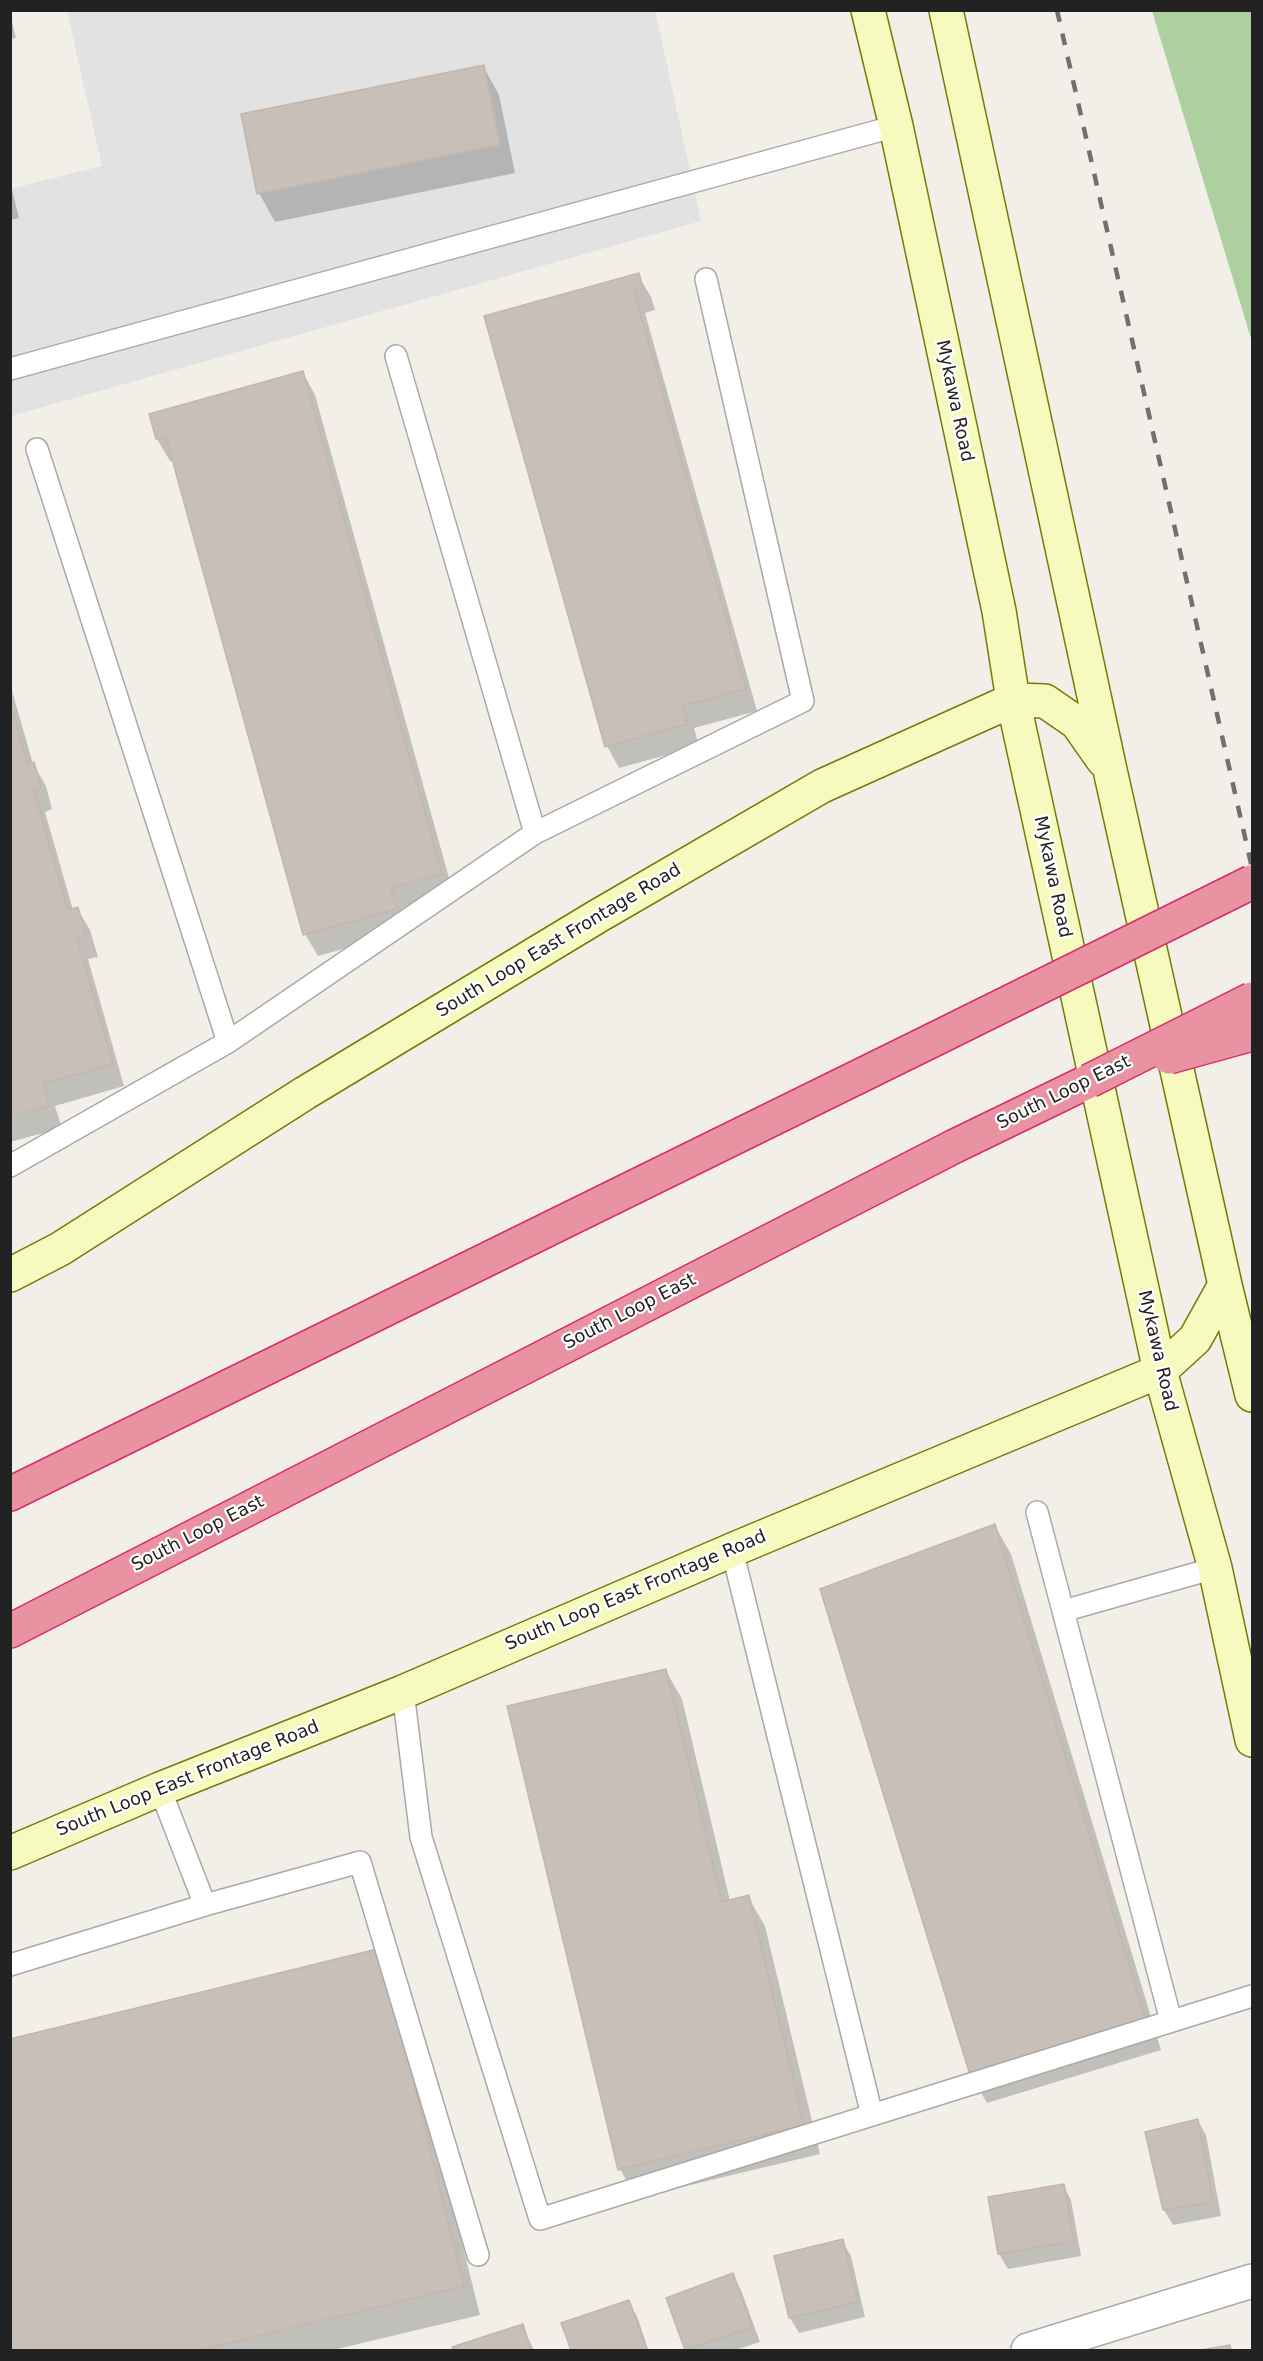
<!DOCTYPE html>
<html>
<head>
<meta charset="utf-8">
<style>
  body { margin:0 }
  #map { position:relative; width:1263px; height:2361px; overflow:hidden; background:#f2efe9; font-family:"DejaVu Sans",sans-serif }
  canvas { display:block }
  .frame { position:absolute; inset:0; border:12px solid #222; pointer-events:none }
</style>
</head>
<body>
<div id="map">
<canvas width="1263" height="2361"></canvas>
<div class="frame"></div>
</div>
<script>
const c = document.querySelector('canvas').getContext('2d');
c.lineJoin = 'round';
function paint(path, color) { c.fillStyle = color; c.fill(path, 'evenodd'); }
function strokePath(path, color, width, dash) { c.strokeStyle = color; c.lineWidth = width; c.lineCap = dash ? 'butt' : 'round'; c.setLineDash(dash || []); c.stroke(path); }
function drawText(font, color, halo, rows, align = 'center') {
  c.font = font + ' "DejaVu Sans",sans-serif'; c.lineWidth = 4.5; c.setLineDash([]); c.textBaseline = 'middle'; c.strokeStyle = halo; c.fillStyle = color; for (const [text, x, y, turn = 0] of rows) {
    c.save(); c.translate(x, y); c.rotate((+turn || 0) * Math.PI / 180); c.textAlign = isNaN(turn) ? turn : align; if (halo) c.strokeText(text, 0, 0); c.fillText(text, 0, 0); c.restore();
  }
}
paint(new Path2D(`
  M 1152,11 L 1252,11 L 1252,342 Z`), '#add19e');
paint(new Path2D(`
  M 655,10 L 701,221 L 11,416 L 10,189 L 102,166 L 67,11 Z`), '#e2e2e2');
paint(new Path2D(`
  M 10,13 L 16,38 L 10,39 Z
  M 483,66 L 499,95 L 515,173 L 275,222 L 259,193 Z
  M 10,181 L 19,218 L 10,220 Z
  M 638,275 L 651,297 L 655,310 L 645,313 L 757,711 L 694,728 L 699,746 L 619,768 L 607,746 L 486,317 Z
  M 303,373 L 315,395 L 454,896 L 402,910 L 408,931 L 318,956 L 305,934 L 174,460 L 170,461 L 157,439 Z
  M 10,684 L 33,764 L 46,786 L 52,809 L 45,812 L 73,910 L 77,908 L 90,930 L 98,957 L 88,959 L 124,1086 L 55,1106 L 62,1128 L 10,1142 Z
  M 995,1526 L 1011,1554 L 1161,2050 L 987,2103 L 971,2075 Z
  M 666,1671 L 682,1699 L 730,1901 L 748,1897 L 765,1926 L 820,2154 L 636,2198 L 620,2169 Z
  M 396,1978 L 480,2315 L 333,2350 L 10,2350 L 10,2041 Z
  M 1198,2121 L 1206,2135 L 1221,2216 L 1173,2225 L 1164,2210 L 1147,2133 Z
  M 1063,2185 L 1071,2200 L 1081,2256 L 1008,2269 L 999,2254 L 989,2198 Z
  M 842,2241 L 851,2256 L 865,2317 L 799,2333 L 790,2318 L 776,2257 Z
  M 733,2275 L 741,2290 L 760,2342 L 735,2350 L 687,2350 L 668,2298 Z
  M 628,2302 L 637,2316 L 648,2349 L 573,2350 L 563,2324 Z
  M 522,2326 L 534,2350 L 455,2350 L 454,2348 Z`), '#0003');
const building = new Path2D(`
  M 484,65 L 500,145 L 257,194 L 241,114 Z
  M 639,273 L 643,288 L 634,291 L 746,689 L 682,706 L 688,724 L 605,747 L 484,316 Z
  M 303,371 L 442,874 L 391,888 L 397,909 L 303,935 L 166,437 L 156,439 L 149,414 Z
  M 10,702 L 28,764 L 34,762 L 41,787 L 34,790 L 68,910 L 78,907 L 86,935 L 77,937 L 113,1064 L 43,1084 L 50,1106 L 10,1117 Z
  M 995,1524 L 1146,2021 L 970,2075 L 820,1589 Z
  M 666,1669 L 722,1902 L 749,1895 L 804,2125 L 618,2170 L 507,1706 Z
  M 381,1948 L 464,2286 L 202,2350 L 10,2350 L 10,2039 Z
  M 1198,2119 L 1213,2202 L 1163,2210 L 1145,2132 Z
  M 1064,2184 L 1074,2241 L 998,2254 L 988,2197 Z
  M 843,2239 L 858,2302 L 789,2318 L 774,2256 Z
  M 733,2273 L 752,2327 L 685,2350 L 666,2298 Z
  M 629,2300 L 647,2350 L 571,2350 L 561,2323 Z
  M 523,2324 L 531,2350 L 453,2350 L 452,2347 Z
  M 1230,2345 L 1231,2350 L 1201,2350 Z`);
paint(building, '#c7bfb8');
strokePath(building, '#c4b6ab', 1.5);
const lane = new Path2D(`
  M 396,356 L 535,833
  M 10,369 L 896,126
  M 37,449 L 228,1042
  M 10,1166 L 228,1042 L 535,833 L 803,701 L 706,279
  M 1037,1512 L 1171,2021
  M 732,1550 L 872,2115
  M 1063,1611 L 1215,1568
  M 403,1692 L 421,1837 L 540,2219 L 1252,1996
  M 160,1789 L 205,1905
  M 10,1965 L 205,1905 L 360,1862 L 478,2255`);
const street = new Path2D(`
  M 1028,2350 L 1252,2281`);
const secondary = new Path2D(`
  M 868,10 L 896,126 L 999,611 L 1013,700 L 1160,1371 L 1215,1568 L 1252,1740
  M 946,10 L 1110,770 L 1225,1285 L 1252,1395
  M 10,1275 L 60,1249 L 305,1093 L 598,916 L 822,786 L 1013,700 L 1045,701 L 1077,723 L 1103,760
  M 10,1853 L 160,1789 L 403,1692 L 732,1550 L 1160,1371 L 1195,1339 L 1225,1285`);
const highway = new Path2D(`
  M 10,1494 L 933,1040
  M 10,1631 L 955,1146 L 1089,1081`);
strokePath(lane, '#a9a9a9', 24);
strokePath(street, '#a9a9a9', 36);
strokePath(secondary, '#707d05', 36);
strokePath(highway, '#dc2a67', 36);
strokePath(lane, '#fff', 21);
strokePath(street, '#fff', 33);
strokePath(secondary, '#f7fabf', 33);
strokePath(highway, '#e892a2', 33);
strokePath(new Path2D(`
  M 1057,10 L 1252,868`), '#707070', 4.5, [12, 12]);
const highwayBridge = new Path2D(`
  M 933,1040 L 1252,882
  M 1169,1057 L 1252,1034
  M 1089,1081 L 1252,999`);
strokePath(highwayBridge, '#dc2a67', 36, []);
strokePath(highwayBridge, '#e892a2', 33);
drawText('18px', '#222', '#fff', [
  ["Mykawa Road",954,401,78],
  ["Mykawa Road",1052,877,78],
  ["South Loop East Frontage Road",559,941,-31],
  ["South Loop East",1064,1093,-26],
  ["South Loop East",630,1312,-27],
  ["Mykawa Road",1157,1351,77],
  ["South Loop East",198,1534,-27],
  ["South Loop East Frontage Road",636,1591,-23],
  ["South Loop East Frontage Road",188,1779,-22]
]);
</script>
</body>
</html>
